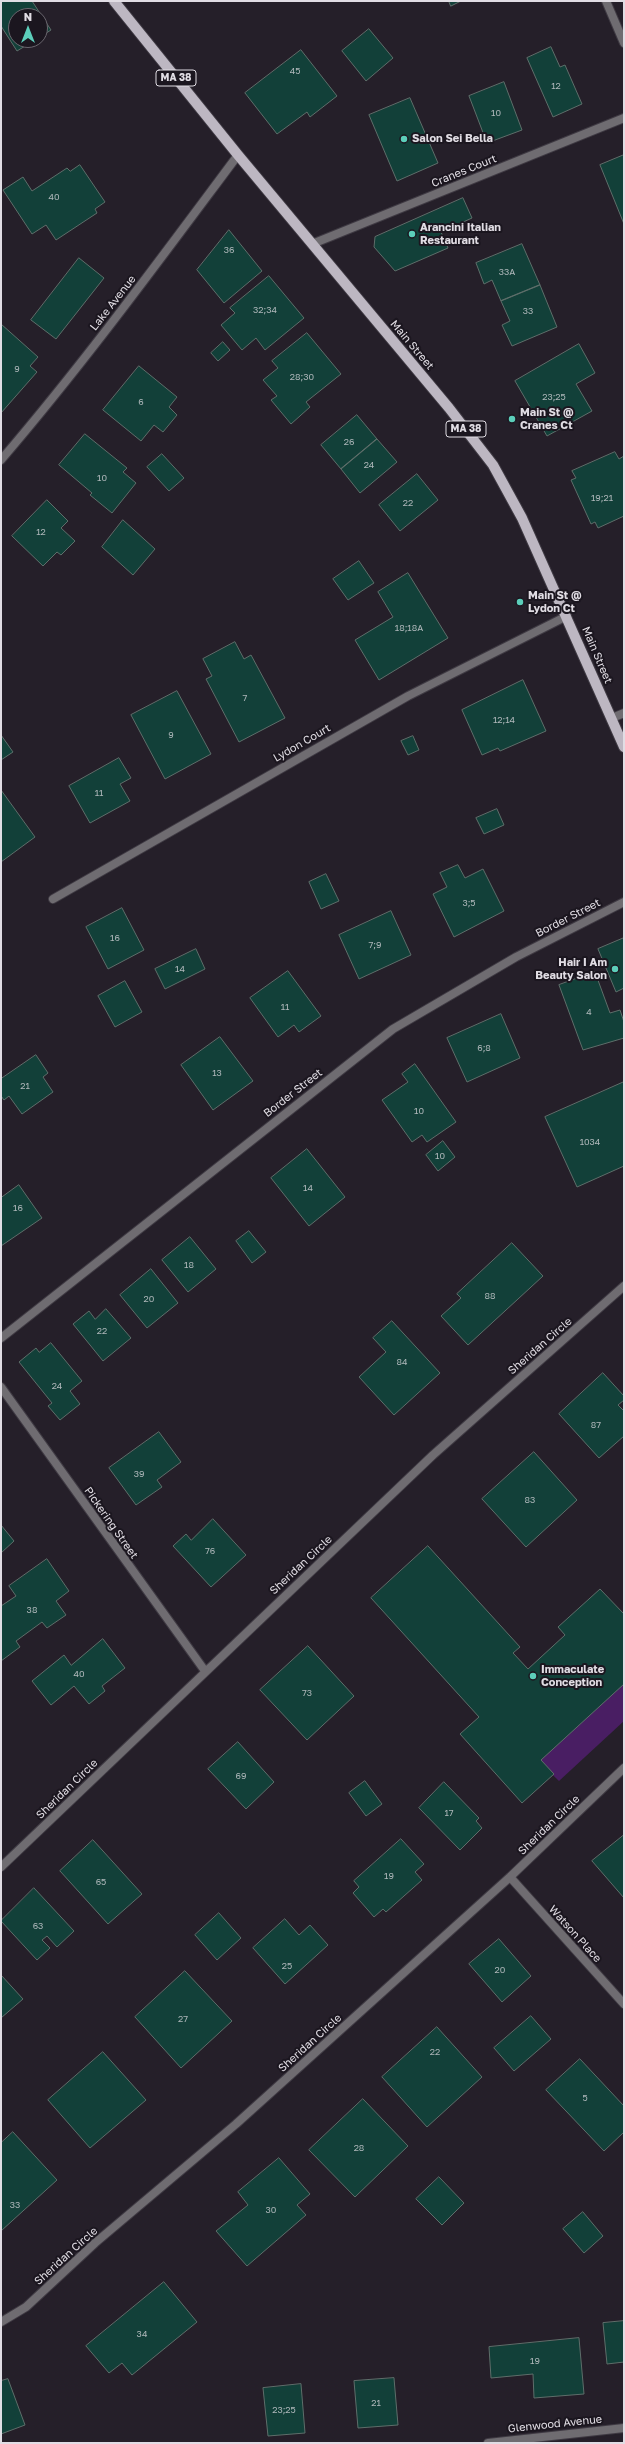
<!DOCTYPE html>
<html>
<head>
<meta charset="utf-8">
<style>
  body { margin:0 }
  #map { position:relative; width:625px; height:2444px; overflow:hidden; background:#251f29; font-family:"Golos Text",sans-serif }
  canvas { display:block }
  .frame { position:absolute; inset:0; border:2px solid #e1dde4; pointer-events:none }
  .north { position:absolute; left:8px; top:8px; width:40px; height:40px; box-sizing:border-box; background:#1b161f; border:1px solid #6a666e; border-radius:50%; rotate:0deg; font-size:11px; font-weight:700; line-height:16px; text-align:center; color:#e1dde4 }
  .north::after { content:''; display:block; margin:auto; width:14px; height:18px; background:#5cceba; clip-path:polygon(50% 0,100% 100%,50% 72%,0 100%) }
</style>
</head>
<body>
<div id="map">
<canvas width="625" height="2444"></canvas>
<div class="frame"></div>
<div class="north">N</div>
</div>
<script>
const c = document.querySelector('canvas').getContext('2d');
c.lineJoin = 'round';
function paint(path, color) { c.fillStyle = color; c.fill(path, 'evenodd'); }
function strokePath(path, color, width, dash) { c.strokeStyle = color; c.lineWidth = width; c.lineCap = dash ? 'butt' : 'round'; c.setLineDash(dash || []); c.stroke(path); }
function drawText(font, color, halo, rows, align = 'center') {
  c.font = font + ' "Golos Text",sans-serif'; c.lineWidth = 4; c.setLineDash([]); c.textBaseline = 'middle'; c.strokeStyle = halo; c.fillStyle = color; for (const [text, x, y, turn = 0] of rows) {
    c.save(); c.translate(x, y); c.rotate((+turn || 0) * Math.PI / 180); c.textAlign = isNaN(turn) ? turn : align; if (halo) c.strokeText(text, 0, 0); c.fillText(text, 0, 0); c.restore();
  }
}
paint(new Path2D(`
  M 624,1673 L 624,1721 L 559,1781 L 531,1754 Z`), '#491e63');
const building = new Path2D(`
  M 1,1 L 32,1 L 51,30 L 40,37 L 40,16 L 16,16 L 16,40 L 35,40 L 17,51 L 1,26 Z
  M 449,1 L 461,1 L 451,6 Z
  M 369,29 L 393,58 L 366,81 L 342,51 Z
  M 551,47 L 560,67 L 565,65 L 582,104 L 553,117 L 527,58 Z
  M 301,50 L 337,96 L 310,117 L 307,112 L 277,134 L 245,93 Z
  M 504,82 L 522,130 L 487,143 L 469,96 Z
  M 410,98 L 438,163 L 397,181 L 369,115 Z
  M 624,155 L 624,224 L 600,165 Z
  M 80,165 L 105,202 L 95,209 L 97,213 L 56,240 L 46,225 L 32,234 L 3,190 L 23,177 L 32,191 L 67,168 L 70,171 Z
  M 463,198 L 472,218 L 441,232 L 448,248 L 395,271 L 374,247 L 375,237 Z
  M 229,230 L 262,271 L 224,303 L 197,270 Z
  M 522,244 L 540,285 L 501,301 L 492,280 L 484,284 L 476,263 Z
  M 79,258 L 104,278 L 56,339 L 31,320 Z
  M 269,276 L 304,318 L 265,350 L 256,338 L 242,350 L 221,325 L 235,313 L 230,308 Z
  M 540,285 L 557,327 L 512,346 L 502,325 L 510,321 L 501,301 Z
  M 1,324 L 38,357 L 30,366 L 37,372 L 1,413 Z
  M 307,333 L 341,374 L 306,402 L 310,407 L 291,424 L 271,400 L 277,396 L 263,380 L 278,368 L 272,361 Z
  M 223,342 L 230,350 L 218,361 L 211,353 Z
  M 579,344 L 595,373 L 576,384 L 592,411 L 547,436 L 515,381 Z
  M 139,366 L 177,397 L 169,407 L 177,415 L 163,432 L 154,425 L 141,441 L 103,410 Z
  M 357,415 L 377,439 L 341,469 L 321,445 Z
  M 85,434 L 127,468 L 123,472 L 136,483 L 112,513 L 90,495 L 92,493 L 59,465 Z
  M 377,439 L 397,462 L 360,493 L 341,469 Z
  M 615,452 L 619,459 L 624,456 L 624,516 L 598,528 L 595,522 L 591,524 L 571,480 L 576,478 L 572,471 Z
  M 162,454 L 184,478 L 169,491 L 147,467 Z
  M 417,474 L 438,500 L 400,531 L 379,505 Z
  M 47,500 L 68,521 L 61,528 L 75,541 L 61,555 L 57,552 L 43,566 L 12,536 Z
  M 123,520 L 155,549 L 133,575 L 102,547 Z
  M 359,561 L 374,583 L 348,600 L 333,579 Z
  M 408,573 L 448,638 L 379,680 L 355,640 L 393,617 L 378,592 Z
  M 235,642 L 244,659 L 251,655 L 285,718 L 239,742 L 206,679 L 212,676 L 203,659 Z
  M 523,680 L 546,731 L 500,751 L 498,748 L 482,755 L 462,710 Z
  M 177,691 L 211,754 L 165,779 L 131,715 Z
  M 1,735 L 13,752 L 1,760 Z
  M 413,736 L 419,750 L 408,755 L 401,741 Z
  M 119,758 L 131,778 L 120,784 L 130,801 L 90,823 L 69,786 Z
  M 1,790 L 35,837 L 1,862 Z
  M 497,809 L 504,825 L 484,834 L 476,818 Z
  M 458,865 L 465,878 L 483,869 L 504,911 L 454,937 L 433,894 L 447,887 L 440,873 Z
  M 326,874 L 339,901 L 321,909 L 309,882 Z
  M 122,908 L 144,950 L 108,969 L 86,927 Z
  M 391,911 L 411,955 L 359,979 L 339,935 Z
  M 624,938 L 624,988 L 616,992 L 598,949 Z
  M 196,949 L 205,969 L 165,989 L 155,969 Z
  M 288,971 L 321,1016 L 299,1032 L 294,1025 L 278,1037 L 250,998 Z
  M 595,972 L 610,1013 L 620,1010 L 624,1022 L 624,1038 L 583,1050 L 559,985 Z
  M 125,981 L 142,1012 L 115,1027 L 98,996 Z
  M 501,1014 L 520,1058 L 467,1082 L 447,1038 Z
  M 220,1037 L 253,1081 L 213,1110 L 181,1065 Z
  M 36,1055 L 48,1073 L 43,1077 L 53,1092 L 22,1114 L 9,1096 L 4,1100 L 1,1096 L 1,1079 Z
  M 415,1064 L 456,1122 L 427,1142 L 422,1135 L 412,1142 L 382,1100 L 408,1082 L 402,1074 Z
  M 624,1082 L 624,1166 L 577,1187 L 545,1117 Z
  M 443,1141 L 455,1157 L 438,1171 L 426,1155 Z
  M 307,1149 L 345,1197 L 309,1226 L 271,1178 Z
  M 19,1185 L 42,1218 L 1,1246 L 1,1198 Z
  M 249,1231 L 266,1252 L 252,1263 L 236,1241 Z
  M 190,1237 L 216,1269 L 188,1292 L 162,1260 Z
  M 512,1243 L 543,1276 L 468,1345 L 441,1316 L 461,1298 L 457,1294 Z
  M 151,1269 L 178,1303 L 147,1328 L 120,1295 Z
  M 106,1309 L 131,1338 L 103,1361 L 73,1324 L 89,1311 L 95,1319 Z
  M 392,1321 L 440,1373 L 394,1415 L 359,1377 L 386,1352 L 373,1338 Z
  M 51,1343 L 82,1381 L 70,1391 L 80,1404 L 60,1420 L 48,1406 L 52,1403 L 19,1362 L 36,1348 L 39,1352 Z
  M 603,1373 L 624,1396 L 624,1400 L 618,1405 L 624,1411 L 624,1436 L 599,1458 L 559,1414 Z
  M 159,1432 L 181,1462 L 157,1480 L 162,1487 L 136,1505 L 109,1468 Z
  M 534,1452 L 577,1500 L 526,1547 L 482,1499 Z
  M 213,1519 L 246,1555 L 211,1587 L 173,1546 L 186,1534 L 191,1540 Z
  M 1,1525 L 14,1541 L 1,1553 Z
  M 428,1546 L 520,1647 L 513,1653 L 528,1669 L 565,1635 L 558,1627 L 600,1589 L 624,1614 L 624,1684 L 541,1760 L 554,1774 L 522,1803 L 460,1734 L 479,1717 L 371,1598 Z
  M 47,1559 L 69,1591 L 56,1601 L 66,1615 L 47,1628 L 42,1622 L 16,1641 L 20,1647 L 1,1661 L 1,1606 L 16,1596 L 9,1586 Z
  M 103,1639 L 125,1668 L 102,1686 L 105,1691 L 89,1704 L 74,1686 L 51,1705 L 32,1681 L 64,1655 L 71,1665 Z
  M 308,1646 L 354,1696 L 307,1740 L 260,1690 Z
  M 238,1742 L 274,1782 L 246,1809 L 208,1769 Z
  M 365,1781 L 382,1804 L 366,1816 L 349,1793 Z
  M 444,1782 L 479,1818 L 476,1821 L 482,1828 L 460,1850 L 419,1808 Z
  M 624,1835 L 624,1898 L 592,1861 Z
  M 401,1839 L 424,1864 L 415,1872 L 422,1880 L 386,1912 L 383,1909 L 374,1917 L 353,1893 L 359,1887 L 354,1881 Z
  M 93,1840 L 142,1894 L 108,1924 L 60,1871 Z
  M 34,1888 L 74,1931 L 57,1947 L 47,1936 L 42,1940 L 50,1948 L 37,1960 L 1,1921 Z
  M 219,1913 L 241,1938 L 217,1960 L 195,1935 Z
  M 285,1919 L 299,1935 L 310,1925 L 328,1945 L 285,1984 L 253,1948 Z
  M 499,1939 L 531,1976 L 502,2002 L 469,1964 Z
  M 185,1971 L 232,2021 L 181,2068 L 135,2017 Z
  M 1,1975 L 23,1999 L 1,2018 Z
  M 531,2016 L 551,2039 L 514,2071 L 494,2048 Z
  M 437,2027 L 482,2077 L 427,2127 L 382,2077 Z
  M 103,2052 L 146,2100 L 90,2148 L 48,2100 Z
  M 580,2059 L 624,2106 L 624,2132 L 604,2151 L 546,2090 Z
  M 363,2099 L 408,2146 L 355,2197 L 309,2150 Z
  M 13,2132 L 57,2180 L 1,2231 L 1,2143 Z
  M 279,2158 L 310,2194 L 297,2205 L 306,2215 L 247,2266 L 216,2231 L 248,2205 L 238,2192 Z
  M 439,2177 L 464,2203 L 442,2225 L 416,2199 Z
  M 583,2212 L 603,2236 L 584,2253 L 563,2229 Z
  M 164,2282 L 197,2322 L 132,2375 L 122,2363 L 109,2373 L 86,2346 Z
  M 624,2321 L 624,2362 L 607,2364 L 603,2323 Z
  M 579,2338 L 584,2394 L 534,2398 L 533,2374 L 491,2378 L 489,2347 Z
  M 394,2378 L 398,2425 L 358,2428 L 354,2381 Z
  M 8,2379 L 25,2425 L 1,2434 L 1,2381 Z
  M 301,2384 L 305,2433 L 268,2436 L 263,2388 Z`);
paint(building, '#124039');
strokePath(building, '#5e6e6a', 1);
const service = new Path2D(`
  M 606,1 L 624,43`);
const minor = new Path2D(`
  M 312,244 L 624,118
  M 612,718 L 624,713
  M 53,899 L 408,696 L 567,616
  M 1,1338 L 393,1029 L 516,957 L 624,902
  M 1,1387 L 205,1671
  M 1,1867 L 433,1455 L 624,1286
  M 510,1877 L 624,2004
  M 1,2322 L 26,2307 L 95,2243 L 236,2124 L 510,1877 L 624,1768
  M 488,2443 L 624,2428`);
const tertiary = new Path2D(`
  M 1,460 C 85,362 161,258 238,155`);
const primary = new Path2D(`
  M 114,1 L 238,155 L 449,408 L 493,465 L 522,518 L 624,747`);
strokePath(service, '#3f3a43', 10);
strokePath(minor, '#3f3a43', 10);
strokePath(tertiary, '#3f3a43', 10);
strokePath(primary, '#3f3a43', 12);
strokePath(service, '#6f6c71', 8);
strokePath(minor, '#6f6c71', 8);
strokePath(tertiary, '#6f6c71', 8);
strokePath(primary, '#bdb7c2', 10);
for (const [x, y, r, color] of [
  [404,139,4,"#5cceba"],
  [412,234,4,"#5cceba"],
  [512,419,4,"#5cceba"],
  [520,602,4,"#5cceba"],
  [615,969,4,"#5cceba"],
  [533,1676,4,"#5cceba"]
]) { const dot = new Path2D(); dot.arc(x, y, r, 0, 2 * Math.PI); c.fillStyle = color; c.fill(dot); strokePath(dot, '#1b161f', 1.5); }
drawText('9px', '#adb6b9', null, [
  ["45",295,71],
  ["12",556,86],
  ["10",496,113],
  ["40",54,197],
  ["36",229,250],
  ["33A",507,272],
  ["32;34",265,310],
  ["33",528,311],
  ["9",17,369],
  ["28;30",302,377],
  ["23;25",554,397],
  ["6",141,402],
  ["26",349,442],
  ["24",369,465],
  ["10",102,478],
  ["19;21",602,498],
  ["22",408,503],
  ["12",41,532],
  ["18;18A",409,628],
  ["7",245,698],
  ["12;14",504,720],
  ["9",171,735],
  ["11",99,793],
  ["3;5",469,903],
  ["16",115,938],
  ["7;9",375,945],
  ["14",180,969],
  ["11",285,1007],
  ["4",589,1012],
  ["6;8",484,1048],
  ["13",217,1073],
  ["21",25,1086],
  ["10",419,1111],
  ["1034",590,1142],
  ["10",440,1156],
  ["14",308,1188],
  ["16",18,1208],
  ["18",189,1265],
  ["88",490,1296],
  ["20",149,1299],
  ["22",102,1331],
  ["84",402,1362],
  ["24",57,1386],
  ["87",596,1425],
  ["39",139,1474],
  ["83",530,1500],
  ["76",210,1551],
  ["38",32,1610],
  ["40",79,1674],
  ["73",307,1693],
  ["69",241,1776],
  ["17",449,1813],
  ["19",389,1876],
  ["65",101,1882],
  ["63",38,1926],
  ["25",287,1966],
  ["20",500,1970],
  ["27",183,2019],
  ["22",435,2052],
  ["5",585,2098],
  ["28",359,2148],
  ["33",15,2205],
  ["30",271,2210],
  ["34",142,2334],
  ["19",535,2361],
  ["21",376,2403],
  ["23;25",284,2410]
]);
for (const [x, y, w] of [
  [176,78,40],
  [466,429,40]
]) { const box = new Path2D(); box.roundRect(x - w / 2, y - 8, w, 16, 3); c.fillStyle = '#1b161f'; c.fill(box); strokePath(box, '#e1dde4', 1); }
drawText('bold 10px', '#e1dde4', null, [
  ["MA 38",176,78],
  ["MA 38",466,429]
]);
drawText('bold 11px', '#e1dde4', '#1b161f', [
  ["Salon Sei Bella",412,139],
  ["Arancini Italian",420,228],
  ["Restaurant",420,241],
  ["Main St @",520,413],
  ["Cranes Ct",520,426],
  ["Main St @",528,596],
  ["Lydon Ct",528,609],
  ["Hair I Am",607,963,"right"],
  ["Beauty Salon",607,976,"right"],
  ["Immaculate",541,1670],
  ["Conception",541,1683]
], 'left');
drawText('11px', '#e1dde4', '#1b161f', [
  ["Cranes Court",464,171,-22],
  ["Lake Avenue",113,303,-52],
  ["Main Street",412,345,50],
  ["Main Street",597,655,67],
  ["Lydon Court",302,743,-30],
  ["Border Street",568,918,-27],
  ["Border Street",293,1093,-38],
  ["Sheridan Circle",540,1346,-41],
  ["Pickering Street",111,1523,55],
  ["Sheridan Circle",301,1565,-43],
  ["Sheridan Circle",67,1789,-44],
  ["Sheridan Circle",549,1825,-44],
  ["Watson Place",575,1934,48],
  ["Sheridan Circle",310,2043,-42],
  ["Sheridan Circle",66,2256,-42],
  ["Glenwood Avenue",555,2424,-6]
]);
</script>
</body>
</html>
